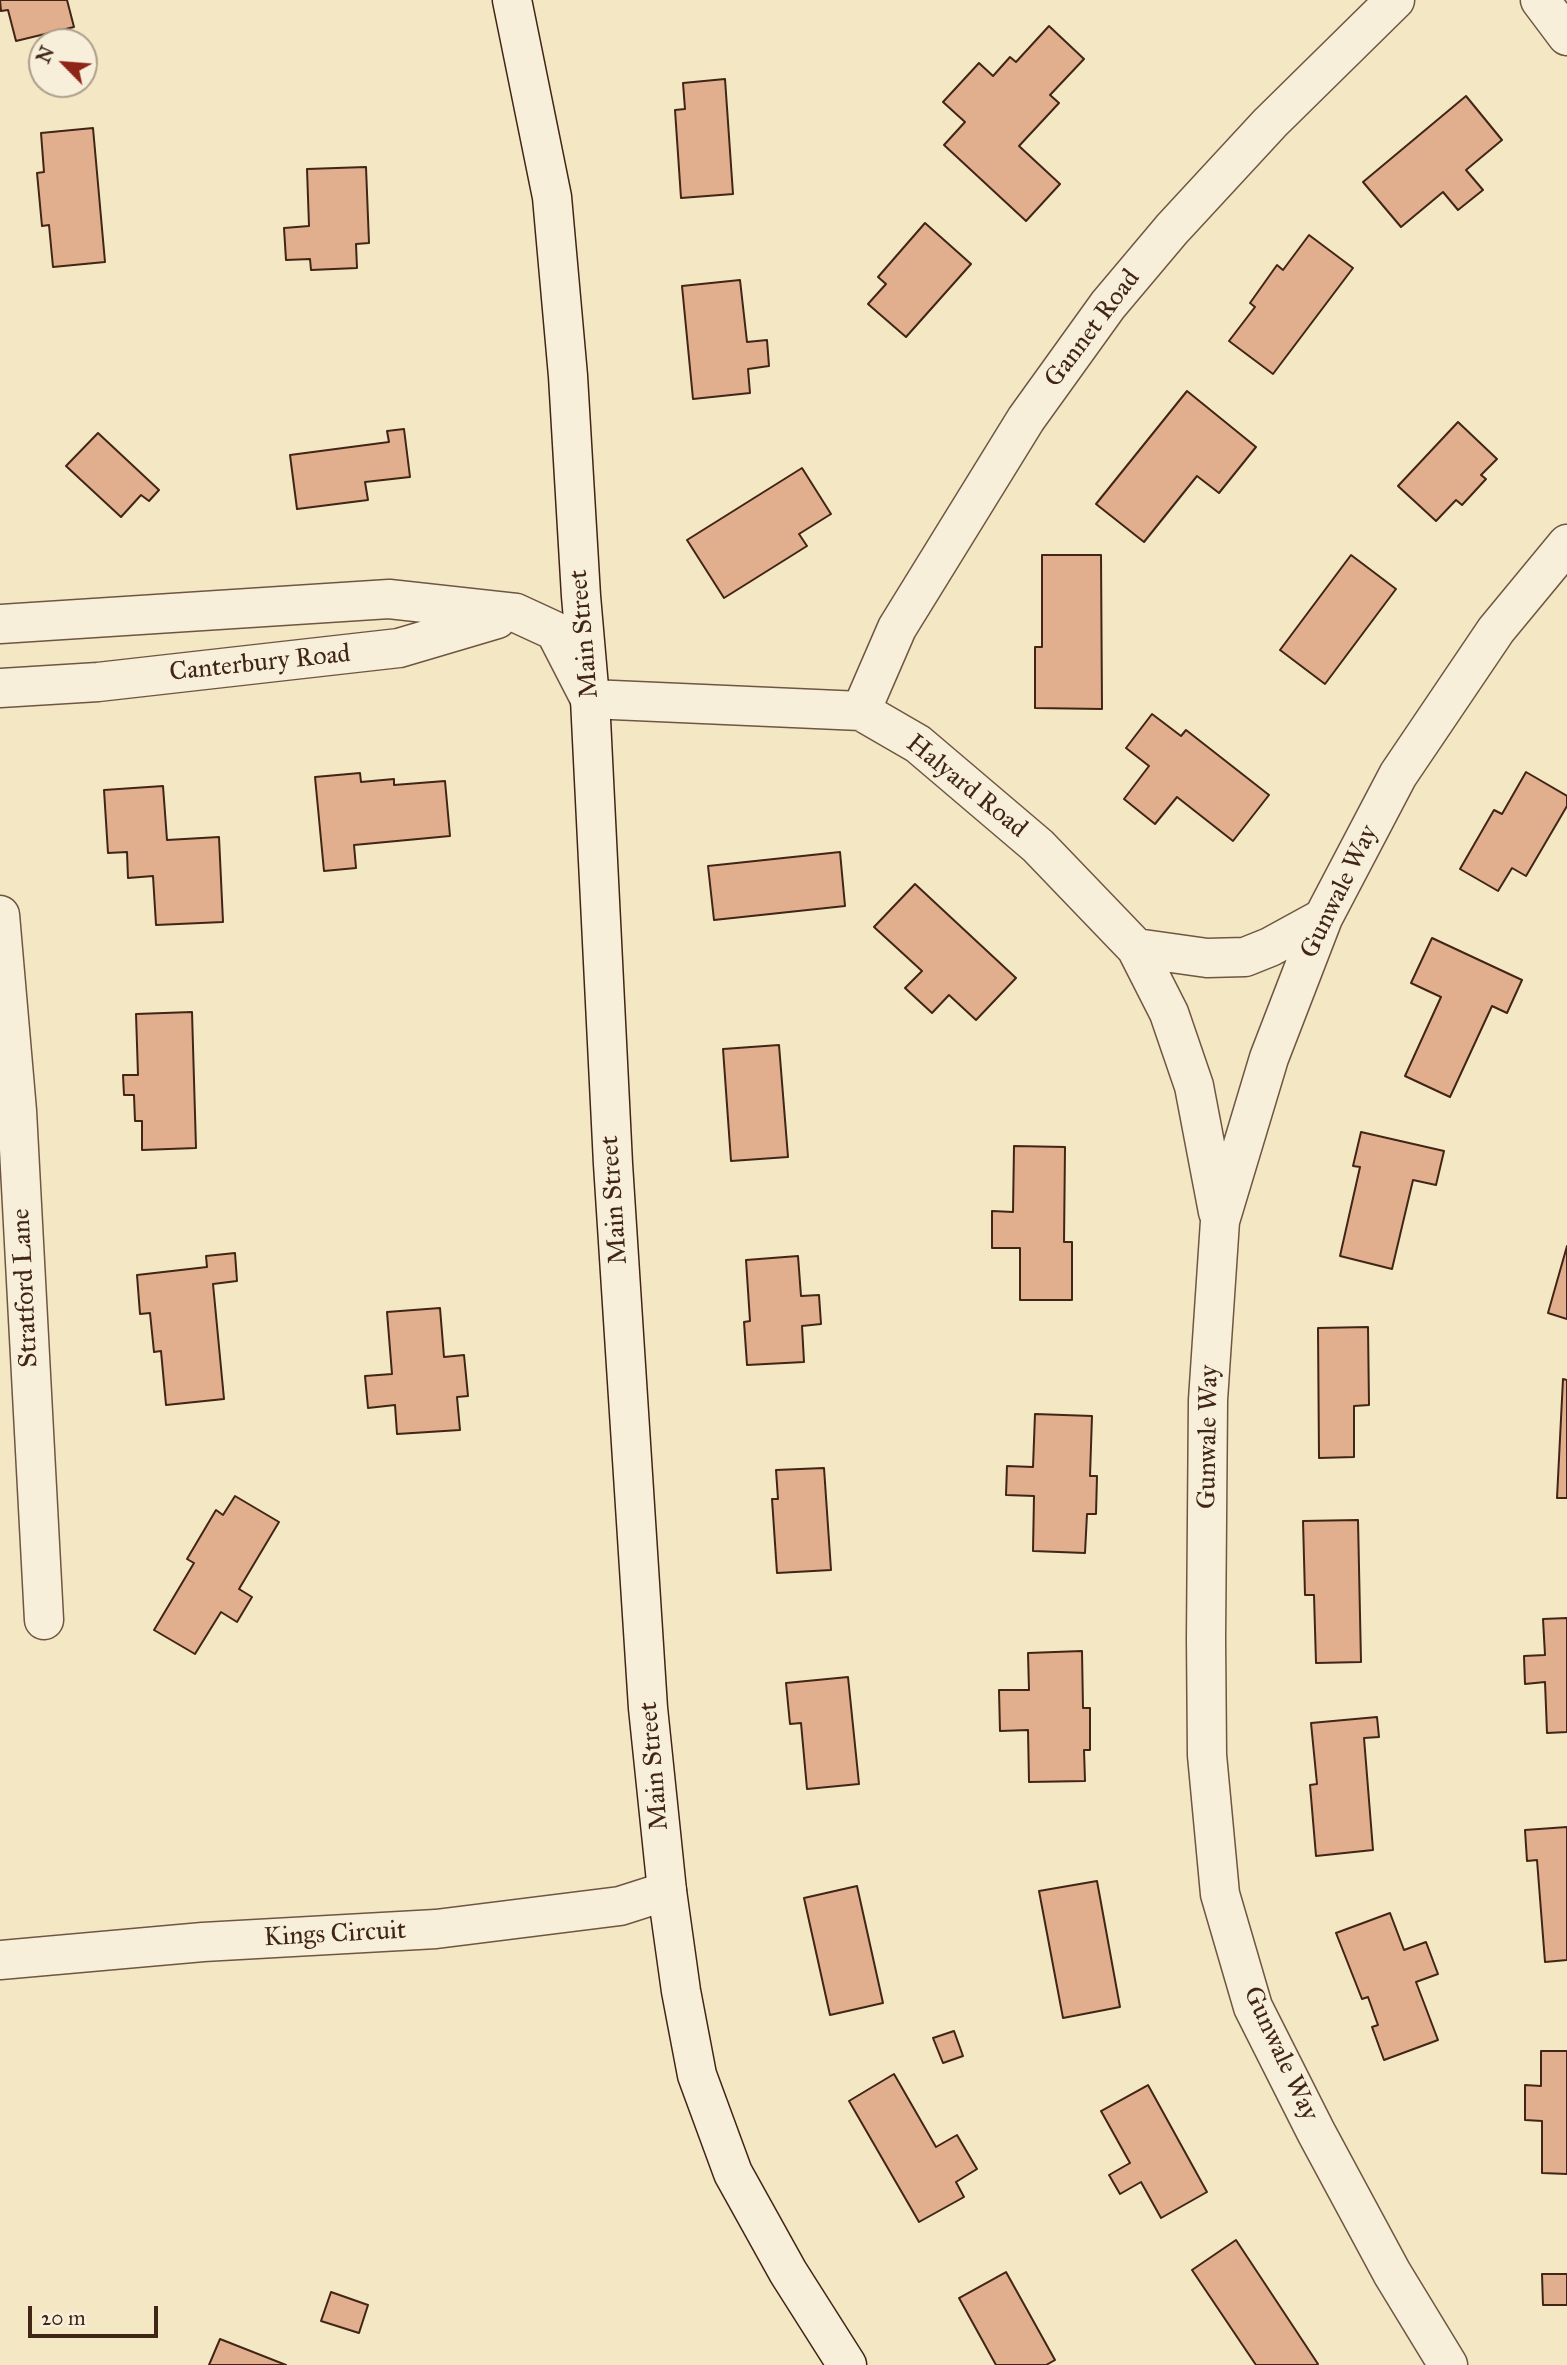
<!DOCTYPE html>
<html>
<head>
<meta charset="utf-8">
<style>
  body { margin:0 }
  #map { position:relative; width:1567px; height:2365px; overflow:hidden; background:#f3e7c4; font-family:"IM FELL Great Primer",serif }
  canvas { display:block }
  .north { position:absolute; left:28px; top:28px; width:70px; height:70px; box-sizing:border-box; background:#f7efd9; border:2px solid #ae9e8b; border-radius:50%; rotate:295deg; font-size:19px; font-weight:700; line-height:28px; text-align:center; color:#412516 }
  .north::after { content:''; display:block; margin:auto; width:24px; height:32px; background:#8f2418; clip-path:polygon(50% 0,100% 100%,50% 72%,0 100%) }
  .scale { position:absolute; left:28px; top:2306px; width:130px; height:32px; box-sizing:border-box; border:4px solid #412516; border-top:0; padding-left:9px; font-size:21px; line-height:24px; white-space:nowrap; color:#412516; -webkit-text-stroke:5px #f7efd9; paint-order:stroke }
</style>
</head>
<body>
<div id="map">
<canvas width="1567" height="2365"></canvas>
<div class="north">N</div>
<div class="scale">20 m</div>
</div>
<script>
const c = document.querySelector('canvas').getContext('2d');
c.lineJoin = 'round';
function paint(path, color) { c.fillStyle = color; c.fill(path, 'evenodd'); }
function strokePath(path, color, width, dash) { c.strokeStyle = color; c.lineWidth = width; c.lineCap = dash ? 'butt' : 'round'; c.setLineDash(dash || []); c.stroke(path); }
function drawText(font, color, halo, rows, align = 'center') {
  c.font = font + ' "IM FELL Great Primer",serif'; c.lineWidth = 5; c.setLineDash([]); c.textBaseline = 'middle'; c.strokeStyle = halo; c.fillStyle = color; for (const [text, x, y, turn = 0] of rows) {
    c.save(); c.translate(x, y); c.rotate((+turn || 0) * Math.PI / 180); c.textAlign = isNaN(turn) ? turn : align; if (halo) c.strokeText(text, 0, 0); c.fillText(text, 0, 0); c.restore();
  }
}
const building = new Path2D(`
  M 0,0 L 67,0 L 74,27 L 16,41 L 8,10 L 1,11 Z
  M 1049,26 L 1084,59 L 1050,95 L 1059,103 L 1019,146 L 1060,184 L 1026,221 L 944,145 L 965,122 L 943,102 L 979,63 L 993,76 L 1010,57 L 1016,62 Z
  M 725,79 L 733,194 L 681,198 L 675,110 L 685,109 L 683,83 Z
  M 1466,96 L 1502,140 L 1466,170 L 1483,190 L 1458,210 L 1443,192 L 1401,227 L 1363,182 Z
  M 93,128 L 105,262 L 53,267 L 49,225 L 42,226 L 37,173 L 44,172 L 41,133 Z
  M 366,167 L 369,243 L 356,244 L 357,268 L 311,270 L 310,259 L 286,260 L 284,228 L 309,226 L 307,169 Z
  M 925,223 L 971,264 L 906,337 L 868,304 L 886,284 L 878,277 Z
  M 1309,235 L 1353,268 L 1273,374 L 1229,341 L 1255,307 L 1250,303 L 1277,265 L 1283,270 Z
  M 740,280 L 747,342 L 767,340 L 769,366 L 748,369 L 750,393 L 693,399 L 682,286 Z
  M 1187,391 L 1256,447 L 1219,493 L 1197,476 L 1144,542 L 1096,504 Z
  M 1458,422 L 1497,459 L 1481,475 L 1486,479 L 1462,505 L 1456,500 L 1436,521 L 1398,486 Z
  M 404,429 L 410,477 L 365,482 L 368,500 L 297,509 L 290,455 L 389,442 L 387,431 Z
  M 98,433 L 159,490 L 149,501 L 141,495 L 121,517 L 66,466 Z
  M 802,468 L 831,514 L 799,534 L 807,546 L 724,598 L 687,540 Z
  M 1042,555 L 1101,555 L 1102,709 L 1035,708 L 1035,647 L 1042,647 Z
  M 1351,555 L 1396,589 L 1325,684 L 1280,650 Z
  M 1152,714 L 1181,736 L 1186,730 L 1269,795 L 1233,841 L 1177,797 L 1155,824 L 1124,799 L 1149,766 L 1126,748 Z
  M 1526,772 L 1567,796 L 1567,806 L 1526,876 L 1512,868 L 1498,891 L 1460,869 L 1494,810 L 1502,814 Z
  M 360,773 L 361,782 L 394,779 L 394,785 L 445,781 L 450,836 L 354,845 L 356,868 L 324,871 L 315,777 Z
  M 163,786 L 167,840 L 219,837 L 223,922 L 156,925 L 153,876 L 128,878 L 127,852 L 108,853 L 104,790 Z
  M 840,852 L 845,906 L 714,920 L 708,866 Z
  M 915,884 L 1016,978 L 976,1020 L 949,995 L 932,1013 L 905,988 L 922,971 L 874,927 Z
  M 1432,938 L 1522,980 L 1507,1013 L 1492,1006 L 1450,1097 L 1405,1076 L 1441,997 L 1411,983 Z
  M 192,1012 L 196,1148 L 142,1150 L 142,1121 L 135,1121 L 134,1095 L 124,1095 L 123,1075 L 138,1075 L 136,1014 Z
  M 779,1045 L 788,1157 L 731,1161 L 723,1049 Z
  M 1361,1132 L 1444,1151 L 1436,1185 L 1413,1180 L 1392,1269 L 1340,1256 L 1360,1167 L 1353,1166 Z
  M 1014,1146 L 1065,1147 L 1064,1242 L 1072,1242 L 1072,1300 L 1020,1300 L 1020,1248 L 992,1248 L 992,1211 L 1013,1212 Z
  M 1567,1246 L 1567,1319 L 1548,1313 Z
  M 235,1253 L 237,1281 L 213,1284 L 224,1399 L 166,1405 L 161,1351 L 154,1352 L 150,1313 L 140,1314 L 137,1275 L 207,1267 L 206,1256 Z
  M 798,1256 L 801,1296 L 819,1295 L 821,1324 L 802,1326 L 804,1362 L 747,1365 L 744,1322 L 750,1321 L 746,1260 Z
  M 440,1308 L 444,1357 L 464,1355 L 468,1396 L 457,1397 L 460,1430 L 397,1434 L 395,1405 L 368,1408 L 365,1376 L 392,1374 L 387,1312 Z
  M 1368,1327 L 1369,1405 L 1354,1406 L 1354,1457 L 1319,1458 L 1318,1328 Z
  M 1563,1379 L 1567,1380 L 1567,1498 L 1557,1498 Z
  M 1035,1414 L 1092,1416 L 1090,1476 L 1097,1476 L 1096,1514 L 1087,1514 L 1085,1553 L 1033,1551 L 1034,1496 L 1006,1495 L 1007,1466 L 1033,1467 Z
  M 824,1468 L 831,1570 L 777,1573 L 772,1499 L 778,1499 L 776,1470 Z
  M 235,1496 L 279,1522 L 239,1589 L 252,1597 L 237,1622 L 221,1612 L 195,1654 L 154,1630 L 194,1563 L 187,1559 L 216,1510 L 223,1515 Z
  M 1358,1520 L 1361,1662 L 1316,1663 L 1314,1595 L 1305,1595 L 1303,1521 Z
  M 1567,1618 L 1567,1732 L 1547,1733 L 1545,1682 L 1525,1684 L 1524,1656 L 1545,1655 L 1543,1619 Z
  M 1082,1651 L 1083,1708 L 1090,1708 L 1090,1750 L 1084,1750 L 1085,1781 L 1029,1782 L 1028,1730 L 1000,1731 L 999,1690 L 1029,1690 L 1028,1653 Z
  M 848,1677 L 859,1784 L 807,1789 L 801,1723 L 790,1724 L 786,1683 Z
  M 1377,1717 L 1379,1737 L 1364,1738 L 1373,1850 L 1316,1856 L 1310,1785 L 1317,1784 L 1311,1723 Z
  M 1567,1827 L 1567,1960 L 1545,1962 L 1537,1860 L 1527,1861 L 1525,1830 Z
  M 1097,1881 L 1120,2007 L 1063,2018 L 1039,1891 Z
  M 857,1886 L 883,2003 L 830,2015 L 804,1898 Z
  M 1390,1913 L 1404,1950 L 1426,1942 L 1438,1974 L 1416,1982 L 1438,2040 L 1384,2060 L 1372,2027 L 1378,2025 L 1368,1997 L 1362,1999 L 1336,1933 Z
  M 954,2031 L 963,2056 L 943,2063 L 933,2038 Z
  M 1541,2051 L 1567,2051 L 1567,2174 L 1542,2173 L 1542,2121 L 1525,2120 L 1525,2085 L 1541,2086 Z
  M 894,2074 L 936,2147 L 957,2135 L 977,2169 L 956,2182 L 964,2197 L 919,2222 L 849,2101 Z
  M 1148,2085 L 1207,2192 L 1161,2218 L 1141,2182 L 1120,2194 L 1109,2175 L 1130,2163 L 1101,2111 Z
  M 1236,2240 L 1318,2364 L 1316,2365 L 1256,2365 L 1192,2270 Z
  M 1006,2272 L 1055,2360 L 1046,2365 L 996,2365 L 959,2298 Z
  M 1542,2274 L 1567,2274 L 1567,2305 L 1543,2305 Z
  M 331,2292 L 368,2305 L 359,2333 L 321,2321 Z
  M 220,2339 L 286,2365 L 209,2365 Z`);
paint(building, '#e2af8e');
strokePath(building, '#412516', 2);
const minor = new Path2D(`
  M 1540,0 L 1567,36
  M 0,624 L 389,599 L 516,613 L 555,631 L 590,699 L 861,711 L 918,744 L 1038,846 L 1136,948 L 1207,958 L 1245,957 L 1270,947 L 1323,918
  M 0,688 L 98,682 L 399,648 L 497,619
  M 861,711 L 897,628 L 1026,419 L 1108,305 L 1172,229 L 1270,123 L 1395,0
  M 0,915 L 17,1111 L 44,1620
  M 1136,948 L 1169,1013 L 1194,1086 L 1218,1212
  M 0,1960 L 203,1942 L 436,1929 L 620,1906 L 667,1891
  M 1448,2365 L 1392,2273 L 1316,2132 L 1253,2007 L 1220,1894 L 1207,1755 L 1206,1638 L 1208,1400 L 1220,1221 L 1269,1058 L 1323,918 L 1398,775 L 1496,630 L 1567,544`);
const secondary = new Path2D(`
  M 512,0 L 552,197 L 568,376 L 581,596 L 590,699 L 613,1164 L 648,1708 L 667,1891 L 681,1991 L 697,2075 L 733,2173 L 788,2272 L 847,2365`);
strokePath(minor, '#6e5642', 41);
strokePath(secondary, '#412516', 41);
strokePath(minor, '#f7efd9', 38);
strokePath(secondary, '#f7efd9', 38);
drawText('26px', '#412516', '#f7efd9', [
  ["Gannet Road",1093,329,-53],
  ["Main Street",585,634,-95],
  ["Canterbury Road",260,664,-6],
  ["Halyard Road",966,787,39],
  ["Gunwale Way",1340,892,-64],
  ["Main Street",615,1200,-94],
  ["Stratford Lane",26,1288,-93],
  ["Gunwale Way",1209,1437,-89],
  ["Main Street",655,1766,-95],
  ["Kings Circuit",335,1935,-3],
  ["Gunwale Way",1280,2054,65]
]);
</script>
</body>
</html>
